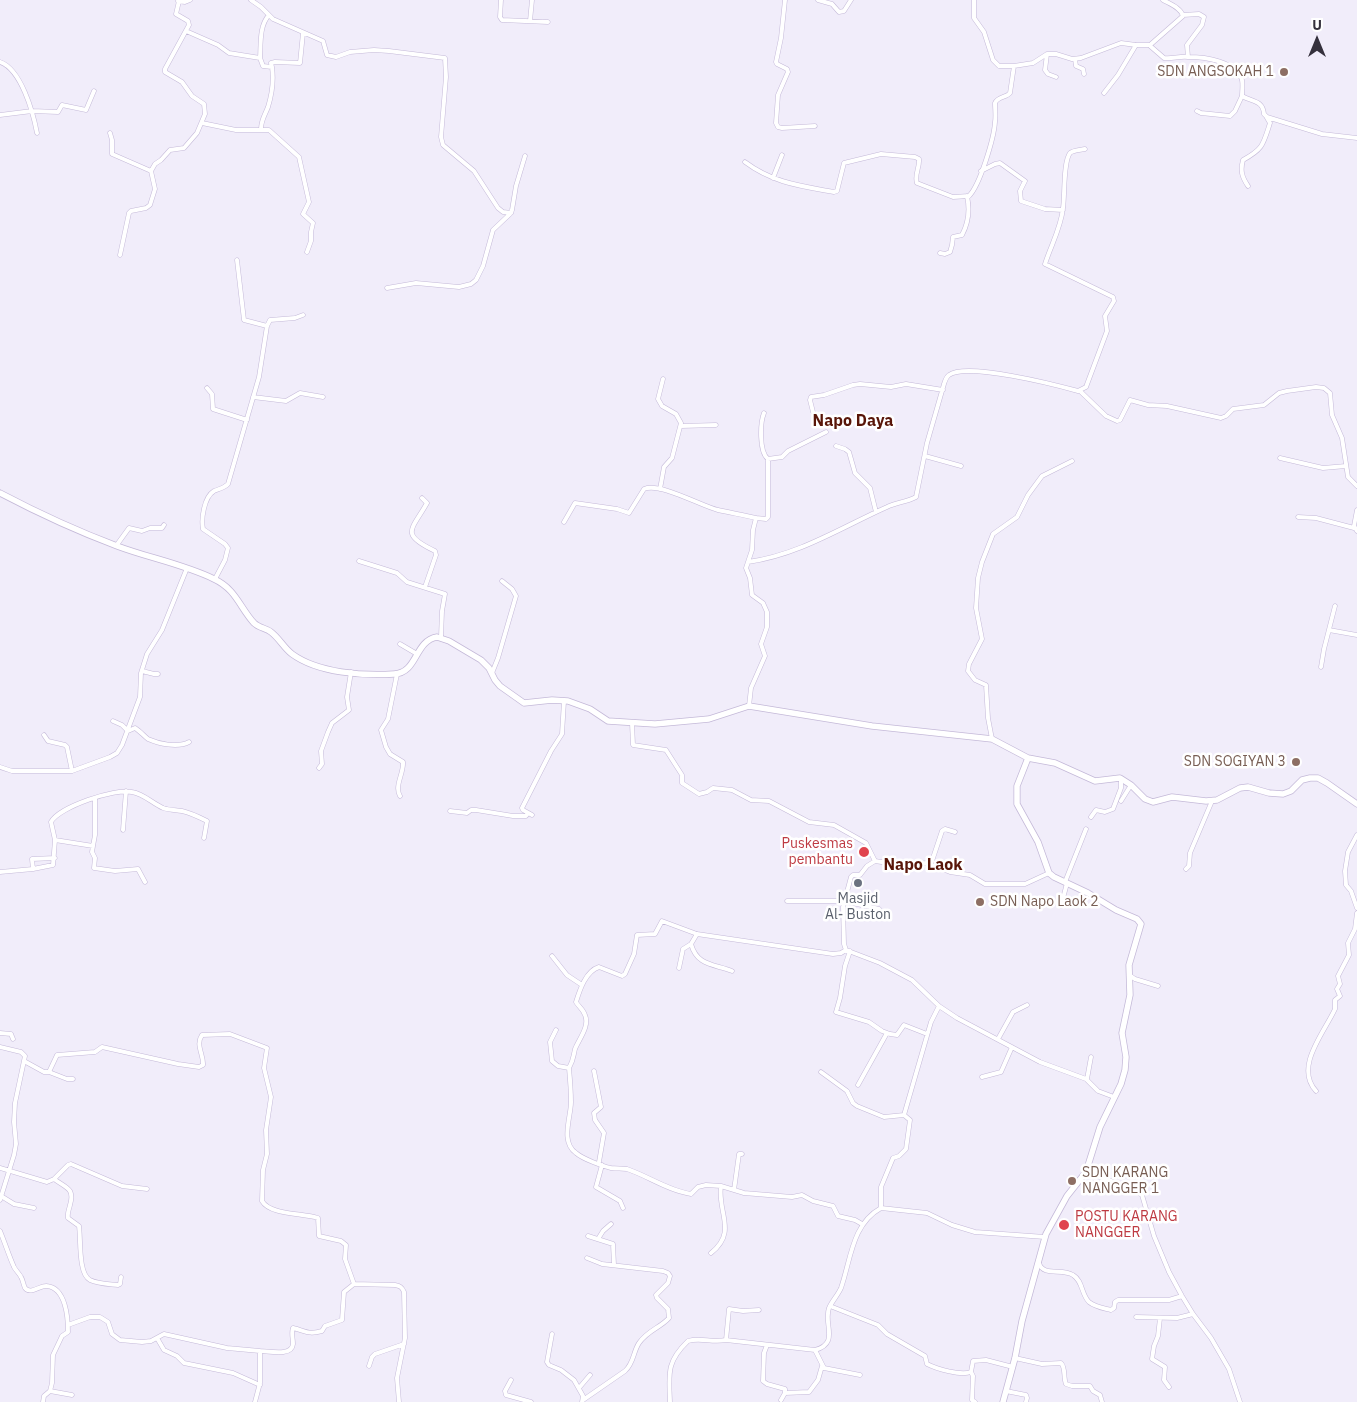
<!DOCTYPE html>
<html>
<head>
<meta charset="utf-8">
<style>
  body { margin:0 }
  #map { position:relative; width:1357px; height:1402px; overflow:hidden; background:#f1edfa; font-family:"IBM Plex Sans",sans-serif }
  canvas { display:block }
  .north { position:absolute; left:1292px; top:15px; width:50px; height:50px; -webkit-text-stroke:4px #fff; paint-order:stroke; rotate:0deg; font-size:14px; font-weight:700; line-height:20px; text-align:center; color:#35313d }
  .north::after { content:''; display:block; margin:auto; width:18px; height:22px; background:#35313d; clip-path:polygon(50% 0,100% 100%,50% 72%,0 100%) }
</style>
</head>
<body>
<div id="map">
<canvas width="1357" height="1402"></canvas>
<div class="north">U</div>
</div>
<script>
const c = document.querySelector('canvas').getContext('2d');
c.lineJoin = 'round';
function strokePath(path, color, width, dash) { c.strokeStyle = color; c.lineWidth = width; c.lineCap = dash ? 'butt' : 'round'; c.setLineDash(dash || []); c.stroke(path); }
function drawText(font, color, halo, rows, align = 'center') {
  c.font = font + ' "IBM Plex Sans",sans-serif'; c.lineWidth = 5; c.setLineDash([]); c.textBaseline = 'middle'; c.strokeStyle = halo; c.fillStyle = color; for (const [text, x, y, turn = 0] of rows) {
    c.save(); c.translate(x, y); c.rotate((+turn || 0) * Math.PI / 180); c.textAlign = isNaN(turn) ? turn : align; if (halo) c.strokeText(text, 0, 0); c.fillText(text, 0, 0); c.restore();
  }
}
const street = new Path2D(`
  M 251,0 L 261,7 L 273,19 L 323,41 L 327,55 L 336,57 L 350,52 L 374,50 L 389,51 L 445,58 L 446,77 L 441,137 L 443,145 L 474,171 L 498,208 L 503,212 L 511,213 L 512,210 L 516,186 L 525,156
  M 501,0 L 500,17 L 502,20 L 548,22
  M 785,0 L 781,38 L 776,62 L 777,64 L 787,69 L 788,72 L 778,95 L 776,123 L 778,127 L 782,128 L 815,126
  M 818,0 L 832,4 L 839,12 L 844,11 L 851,0
  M 974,0 L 974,18 L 984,32 L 993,60 L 999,66 L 1014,66 L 1033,63 L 1047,54 L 1056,54 L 1072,59 L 1081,58 L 1121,43 L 1136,45 L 1149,45 L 1164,58 C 1172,59 1180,56 1188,57 C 1205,57 1236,61 1242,80 C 1243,85 1242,91 1242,96 C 1252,102 1263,100 1264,114 L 1267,117 L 1322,134 L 1357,138
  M 178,1 L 185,2 L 190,0
  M 1183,15 L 1199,14 L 1204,17 L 1202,25 L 1187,45 L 1188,57
  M 530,21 L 532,0
  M 186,31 L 218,45 L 229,53 L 260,58 L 263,66 L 272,67 L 271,63 L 275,62 L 300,63 L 303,33
  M 1150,45 L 1183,16 C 1181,8 1170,4 1163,0
  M 1047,54 L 1045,70 L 1048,74 L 1056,77
  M 260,58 C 261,44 259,26 269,15
  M 1075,59 L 1076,66 L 1083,69 L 1084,74
  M 0,62 C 21,69 33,112 37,133
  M 1104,93 L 1118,75 L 1136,45
  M 1197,111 L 1201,113 L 1230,116 L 1235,111 L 1242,96
  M 0,115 L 32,111 L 58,112 L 62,105 L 86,110 L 94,91
  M 202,123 L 236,130 L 269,130 L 299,157 L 309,202 L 303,214 L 313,223 L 311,232 L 311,241 L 307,252
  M 261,129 C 261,120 265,115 268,107 C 272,94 274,81 272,67
  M 110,133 L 112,140 L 112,154 L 151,171
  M 745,162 C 773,183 801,186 834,192 L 837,191 L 844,163 L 881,154 L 915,157 L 919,159 C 920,167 914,175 917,183 L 953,197 L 969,196 C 980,185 994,138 995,122 C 996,116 995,109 995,103 C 998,96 1006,98 1010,93 L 1014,66
  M 981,171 L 995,164 L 1000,163 L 1025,181 L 1020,191 L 1021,201 L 1045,209 L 1063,210
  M 773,178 L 782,155
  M 1248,186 C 1242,177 1240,171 1243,160 C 1263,149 1263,145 1270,123 L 1266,116
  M 940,253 L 945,254 L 950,252 L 952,245 L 953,237 L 962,235 C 969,222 970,210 967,196
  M 120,255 L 129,213 L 131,211 L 146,208 L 150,205 L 155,189 L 151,171 L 155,164 L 161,160 L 170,150 L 184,148 L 197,133 L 205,114 L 204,104 L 192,96 L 182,82 L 165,72 L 165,69 L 189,25 L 188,21 L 176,14 L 179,1
  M 387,288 L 416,283 L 459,287 L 471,284 L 476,280 L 483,266 L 493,230 L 511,213
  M 267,326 L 270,320 L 295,318 L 303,315
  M 207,388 L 212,394 L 213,409 L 247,420
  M 1080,391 L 1106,416 L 1117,421 L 1120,420 L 1130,400 L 1148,405 L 1167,406 L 1221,418 L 1226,416 L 1233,409 L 1264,405 L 1279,393 L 1287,391 L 1316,387 L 1324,388 L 1330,393 L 1332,415 L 1342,438 L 1348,477 L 1357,486
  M 253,397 L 286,401 L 300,393 L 323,397
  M 813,412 L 810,400 L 811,397 L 824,395 L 853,385 L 860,384 L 891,387 L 906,384 L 943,390
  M 764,413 C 760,423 759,452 768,459
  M 681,426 L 716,425
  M 836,446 L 845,449 L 849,452 L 855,473 L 870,488 L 876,512
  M 925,456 L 961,466
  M 1280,458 L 1323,468 L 1346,466
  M 660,489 L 664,467 L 672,458 L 681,423 L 676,414 L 662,406 L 658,399 L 663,379
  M 422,498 L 427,503 C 412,530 399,534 435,551 L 436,555 L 425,587
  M 1357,510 L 1354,526 L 1357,531
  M 1298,517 L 1316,518 L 1354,528
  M 564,522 L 575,503 L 617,509 L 629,513 L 644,489 C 660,482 701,506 718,510 C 731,513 744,515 756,518
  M 116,546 L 129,528 L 142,531 L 150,528 L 162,528 L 164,525
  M 359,561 L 397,573 L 407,582 L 445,594 L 442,611 L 441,637
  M 748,562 C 799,555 842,527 887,507 C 897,502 907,502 916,497 L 927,443 L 944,384 C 945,381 946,377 949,375 C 967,362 1056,385 1078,391 L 1086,387 L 1107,331 L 1105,316 L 1114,301 L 1113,297 L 1045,264 C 1051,245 1061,228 1063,208 C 1065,196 1063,162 1070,153 C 1073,150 1081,150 1085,149
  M 215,579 L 225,560 L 228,548 L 225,544 L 203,529 C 201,519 204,497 214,491 C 219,489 224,488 228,484 L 259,377 L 267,326 L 244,320 L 237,260
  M 1329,630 L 1357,635
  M 400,644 L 417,654
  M 1321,667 L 1324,649 L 1335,606
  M 142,671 L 154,674 L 158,674
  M 492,673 L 498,658 L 516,596 L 512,589 L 502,581
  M 397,674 L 388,719 L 381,730 L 386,747 L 390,754 L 403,762 C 404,773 394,786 400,796
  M 749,706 L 751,688 L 765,656 L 761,644 L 767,627 L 767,612 L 763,603 L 752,595 L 750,578 L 746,568 L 752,550 L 753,530 L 756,518 L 766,519 L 768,517 L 768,459 L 782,457 L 788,451 L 826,432
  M 113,721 L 122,725 L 128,731 L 135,728 C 140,731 144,736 148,739 C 159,744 178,748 189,742
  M 632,723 L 633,745 L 666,750 L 682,775 L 682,783 L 699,794 L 707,792 L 713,788 L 732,790 L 751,800 L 769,801 L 809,822 L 834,825 L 866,843 L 875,861
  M 44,735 L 48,741 L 65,745 L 67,747 L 72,771
  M 992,739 L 988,718 L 986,685 L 975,680 L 968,671 L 969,664 L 982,639 L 976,608 L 978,578 L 982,562 L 993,534 L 1017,517 L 1028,495 L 1042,476 L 1072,461
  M 0,767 L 12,771 L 72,771 L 110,757 L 117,753 L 122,745 L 140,697 L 141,673 L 147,654 L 162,630 L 187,568
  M 319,768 L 322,764 L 321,751 L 328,732 L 332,723 L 349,710 L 347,697 L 351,672
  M 1121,801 L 1131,785
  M 450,811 L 467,813 L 471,810 L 476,810 L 513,816 L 526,816 L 528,813
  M 532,815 L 523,810 L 522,808 L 551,751 L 562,734 L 564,701
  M 1091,817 L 1096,810 L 1105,812 L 1113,809 L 1121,788 L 1121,779
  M 123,830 L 126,791
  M 1357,835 L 1348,852 L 1345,871 L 1346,885 L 1351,891 L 1357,908
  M 55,840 L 51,822 C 59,807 115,788 132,792 C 144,794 152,803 163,808 C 169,810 175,810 182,811 C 191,813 199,817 207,821 L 204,838
  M 93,846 L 95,835 L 95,798
  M 931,864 L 942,831 L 945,829 L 955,832
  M 33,869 L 32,859 L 55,858
  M 1186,869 L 1189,866 L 1190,853 L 1212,801
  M 0,872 L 33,869 L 53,865 L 55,840 L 93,846 L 92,852 L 95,858 L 94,868 L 115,871 L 138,869 L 145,882
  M 1049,873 L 1025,884 L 985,884 L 970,875 L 950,872 L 927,863 L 901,865 L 875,861 L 867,866 L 860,875 L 853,875 L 851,877 L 843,907 L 844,944 L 846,950 L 880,963 L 912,980 L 939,1006 L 957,1018 L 1040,1062 L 1086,1079 L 1098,1091 L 1114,1097
  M 1065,882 L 1086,829
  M 787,901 L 844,901 L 879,909
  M 1061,906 L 1067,883
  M 691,944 C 697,966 714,964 732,971
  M 850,951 L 845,966 L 840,998 L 836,1012 L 869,1022 L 882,1031 L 890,1034 L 897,1035 L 904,1025 L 927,1034
  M 552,956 L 567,975 L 582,985
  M 679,968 L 683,949 L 691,944 L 697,934
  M 1129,975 L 1135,979 L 1158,986
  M 556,1030 L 550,1042 L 552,1061 L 558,1066 L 569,1068 C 570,1079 571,1091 571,1102 C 571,1117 560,1142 576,1153 C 583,1159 602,1166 611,1168 C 617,1169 622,1168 627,1169 C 648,1176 669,1191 691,1194 L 698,1187 L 706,1185 L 721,1186 L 744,1193 L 792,1197 L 802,1195 L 813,1201 L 833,1206 L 838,1216 L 855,1220 L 862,1224
  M 0,1033 L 11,1034 L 13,1039
  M 998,1039 L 1013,1012 L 1027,1005
  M 0,1047 L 21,1052 L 25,1056 L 15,1103 L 14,1122 L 16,1144 L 14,1155 L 0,1200
  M 24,1061 L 44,1072 L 49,1072 L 57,1055 L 95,1052 L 102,1047 L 178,1064 L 199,1067 L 203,1065 C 204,1055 195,1045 202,1035 L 230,1034 L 267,1048 L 264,1068 L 271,1097 L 266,1130 L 267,1154 L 263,1170 L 262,1201 C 270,1215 303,1213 318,1218 L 319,1236 L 341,1241 L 346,1245 L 345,1259 L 354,1284 L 395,1285 C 400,1286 402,1287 404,1292 L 405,1338 L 397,1378 L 399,1402
  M 569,1068 C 574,1059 573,1057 575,1049 C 579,1039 590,1026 585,1015 C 583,1009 578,1006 576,1002 C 580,989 586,971 599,967 L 622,976 L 625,974 L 634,954 L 637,935 L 655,934 L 662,921 L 697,934 L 833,954 L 841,953 L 846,950
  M 594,1071 L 601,1107 L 594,1113 L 595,1120 L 604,1133 L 599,1162
  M 49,1072 L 67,1079 L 73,1079
  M 982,1077 L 1001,1072 L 1012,1047
  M 1087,1079 L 1091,1057
  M 858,1085 L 887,1033
  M 1316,1091 C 1294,1067 1324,1033 1335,1009 L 1335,1000 L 1340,996 L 1337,989 L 1340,984 L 1338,976 L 1349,955 L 1348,943 L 1355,929 L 1357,913
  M 904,1115 L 931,1022 L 939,1006
  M 602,1165 L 596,1187 L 620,1201 L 623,1208
  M 0,1168 L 47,1182 L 54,1179 C 66,1188 75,1188 70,1205 C 69,1210 67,1213 68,1218 L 79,1226 C 81,1239 78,1274 90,1280 C 98,1284 109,1284 118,1285 L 120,1284 L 121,1277
  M 1086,1172 L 1133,1189 L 1142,1195 L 1154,1236 L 1169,1272 L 1182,1296 L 1193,1314 L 1211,1338 L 1229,1369 L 1240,1402
  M 54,1179 L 68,1165 L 71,1164 L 122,1186 L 147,1189
  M 734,1190 L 739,1154 L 742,1154
  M 1,1196 L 14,1204 L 34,1208
  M 881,1208 L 927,1213 L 952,1225 L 975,1232 L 1045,1237
  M 0,1231 C 5,1243 9,1256 14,1267 C 16,1271 19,1273 21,1277 C 23,1280 23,1284 25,1288 C 31,1295 40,1285 47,1286 C 66,1288 68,1318 68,1332 L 62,1336 L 53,1355 L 52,1383 L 50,1391 L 44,1396 L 43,1402
  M 588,1236 L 613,1244 L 614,1265
  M 598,1239 L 603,1231 L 611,1224
  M 711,1253 C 738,1232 717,1212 721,1186
  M 1039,1263 C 1043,1277 1062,1268 1073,1275 C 1083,1281 1081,1294 1089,1302 C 1095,1307 1103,1308 1111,1310 L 1114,1308 L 1115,1302 L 1118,1300 L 1169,1300 L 1182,1296
  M 830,1306 L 878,1325 L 887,1334 L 925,1356 L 927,1364 C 937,1369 961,1376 971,1372 L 973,1361 L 986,1360 L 1013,1367
  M 1136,1317 L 1177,1318 L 1193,1314
  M 1160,1318 L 1158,1336 L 1154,1346 L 1152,1359 L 1165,1367 L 1164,1380 L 1169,1387
  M 68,1325 L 90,1317 L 100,1317 L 108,1322 L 112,1334 L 120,1340 L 142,1342 L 151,1341 L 164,1334 L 227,1348 L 260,1351
  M 552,1334 L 547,1362 L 549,1365 L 561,1370 L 574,1380 L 583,1396 L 582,1402
  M 157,1338 L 164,1350 L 177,1356 L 184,1363 L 233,1373 L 260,1385
  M 726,1340 L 729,1309 L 743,1311 L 759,1310
  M 767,1345 L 764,1353 L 763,1381 L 767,1384 L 785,1389 L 785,1393
  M 815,1350 L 824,1368 L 860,1375
  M 1015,1358 L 1042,1364 L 1061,1363 C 1066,1368 1063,1377 1066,1384 L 1072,1386 L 1090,1386 L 1093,1391 L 1100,1395 L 1102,1402
  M 369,1366 L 372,1357 L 375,1354 L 404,1344
  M 971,1372 L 973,1376 L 972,1400 L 975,1402
  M 511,1380 L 505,1391 L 506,1395 L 531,1402
  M 579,1388 L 590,1375
  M 50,1391 L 72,1395
  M 1006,1391 L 1026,1395 L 1027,1398 L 1026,1402
  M 583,1400 L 625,1371 C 634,1363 633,1352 639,1343 C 648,1330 660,1328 669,1318 L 668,1309 L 657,1298 L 656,1295 L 668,1283 L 670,1276 L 668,1273 L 663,1271 L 602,1264 L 587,1258
  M 781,1400 L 785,1393 L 809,1392 L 818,1380 L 822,1366
  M 255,1402 L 260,1383 L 260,1351 C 268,1351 292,1357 293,1344 C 293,1338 291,1333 293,1328 C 306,1331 308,1335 322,1331 L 325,1326 L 342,1320 L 344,1292 L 354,1284
  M 670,1402 C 669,1374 666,1362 688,1341 C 700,1337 712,1343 726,1340 L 815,1350 C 840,1343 823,1324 829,1308 C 832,1301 838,1295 841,1288 C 851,1259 852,1224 881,1208 L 881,1187 L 893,1158 L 899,1156 L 906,1149 L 910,1120 L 904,1115 L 884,1117 L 857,1106 L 853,1103 L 847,1091 L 821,1072`);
const secondary = new Path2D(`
  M 0,493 C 38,513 77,531 117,546 C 149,558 183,564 214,579 C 236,589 240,608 254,623 C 259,628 266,628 271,632 C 279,638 284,648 292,654 C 318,673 363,676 394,674 C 418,673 414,641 437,637 L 449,641 L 481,660 L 489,668 L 495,680 L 500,686 L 524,703 L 552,700 L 568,701 L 590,709 L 608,721 L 655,724 L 709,719 L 749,706 L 872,726 L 992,739 L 1028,758 L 1055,763 L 1095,781 L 1120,778 L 1131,785 L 1145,799 L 1153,802 L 1172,797 L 1206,801 L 1217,800 L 1240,788 L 1248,787 L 1269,793 L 1283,794 L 1291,791 L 1302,780 L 1310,778 L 1318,778 L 1327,783 L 1357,804
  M 1003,1402 L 1015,1358 L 1022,1321 L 1046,1234 L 1067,1196 L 1086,1172 L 1100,1127 L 1121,1084 L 1125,1070 L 1126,1057 L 1122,1033 L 1130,995 L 1129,965 L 1141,924 L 1137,919 L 1116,910 L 1088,893 L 1054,877 L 1049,873 L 1038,842 L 1017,804 L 1017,786 L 1028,758`);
strokePath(street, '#c4b9d8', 5);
strokePath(secondary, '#c4b9d8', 7);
strokePath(street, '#fff', 4);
strokePath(secondary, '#fff', 5.5);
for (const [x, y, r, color] of [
  [1284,72,5,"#8d6e63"],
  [1296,762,5,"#8d6e63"],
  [864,852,6,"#e0444e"],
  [858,883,5,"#6b7280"],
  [980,902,5,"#8d6e63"],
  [1072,1181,5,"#8d6e63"],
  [1064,1225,6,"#e0444e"]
]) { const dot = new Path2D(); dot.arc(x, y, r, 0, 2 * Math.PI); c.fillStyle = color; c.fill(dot); strokePath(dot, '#fff', 2); }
drawText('14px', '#785e54', '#fff', [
  ["SDN ANGSOKAH 1",1274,72],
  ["SDN SOGIYAN 3",1286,762],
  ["SDN Napo Laok 2",990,902,"left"],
  ["SDN KARANG",1082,1173,"left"],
  ["NANGGER 1",1082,1189,"left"]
], 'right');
drawText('14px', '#be3a42', '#fff', [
  ["Puskesmas",853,844],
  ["pembantu",853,860],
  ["POSTU KARANG",1075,1217,"left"],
  ["NANGGER",1075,1233,"left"]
], 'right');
drawText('14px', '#5b616d', '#fff', [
  ["Masjid",858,899],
  ["Al- Buston",858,915]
]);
drawText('bold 16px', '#591609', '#fff', [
  ["Napo Daya",853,421],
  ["Napo Laok",923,865]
]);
</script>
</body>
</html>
